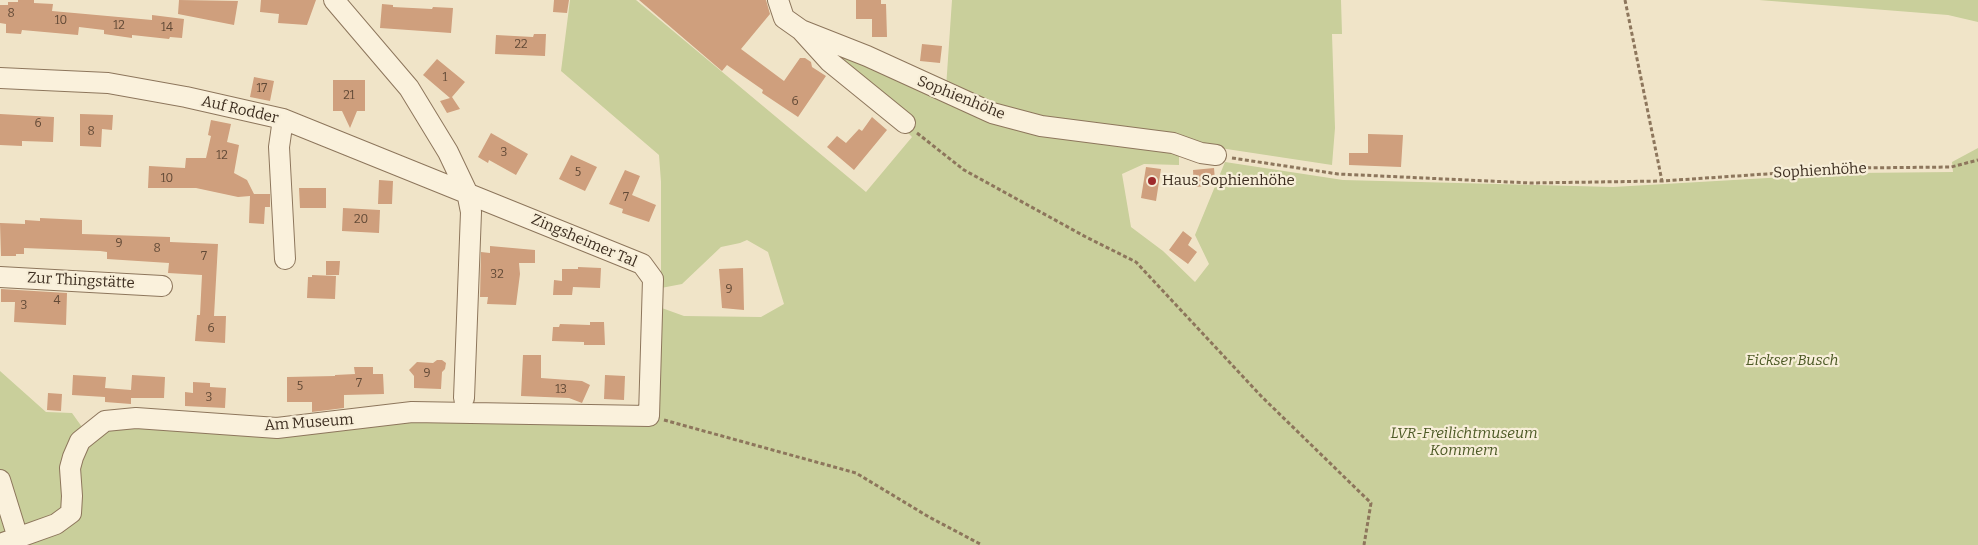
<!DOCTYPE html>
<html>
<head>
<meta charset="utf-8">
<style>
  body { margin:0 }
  canvas { display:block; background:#f0e4c8 }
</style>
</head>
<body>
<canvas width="1978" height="545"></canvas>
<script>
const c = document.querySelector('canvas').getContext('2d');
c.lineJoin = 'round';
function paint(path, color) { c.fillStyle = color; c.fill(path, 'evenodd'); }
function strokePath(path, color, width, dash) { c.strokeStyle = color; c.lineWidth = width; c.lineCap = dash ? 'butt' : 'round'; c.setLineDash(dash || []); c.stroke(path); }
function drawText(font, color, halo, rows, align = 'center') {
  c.font = font + ' Bitter,serif'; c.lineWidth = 4.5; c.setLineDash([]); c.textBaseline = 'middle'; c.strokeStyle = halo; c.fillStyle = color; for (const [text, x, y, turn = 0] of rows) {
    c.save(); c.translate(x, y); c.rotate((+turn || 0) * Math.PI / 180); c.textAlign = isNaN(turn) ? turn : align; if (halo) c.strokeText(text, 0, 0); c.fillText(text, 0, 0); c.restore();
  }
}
paint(new Path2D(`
  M 570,0 L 636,0 L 866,192 L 912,137 L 825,49 L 968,108 L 1179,149 L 1179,165 L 1144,164 L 1122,174 L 1131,227 L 1163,251 L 1195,282 L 1209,264 L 1195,235 L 1225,162 L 1343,180 L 1613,187 L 1854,173 L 1953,172 L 1952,162 L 1978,148 L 1978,545 L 0,545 L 0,371 L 46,412 L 72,413 L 82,427 L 421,421 L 647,419 L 659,307 L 684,316 L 761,317 L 784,304 L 768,252 L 747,240 L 740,243 L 721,247 L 682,284 L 661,288 L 661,182 L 659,155 L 561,71 Z
  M 952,0 L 1341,0 L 1342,34 L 1332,34 L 1335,128 L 1332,165 L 1042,121 L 946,88 Z
  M 1759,0 L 1978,0 L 1978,22 L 1948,15 Z`), '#c9cf9b');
paint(new Path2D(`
  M 18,0 L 34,0 L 34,3 L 53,4 L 52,11 L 152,20 L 152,15 L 184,19 L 182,38 L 170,37 L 169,39 L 132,35 L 132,38 L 104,34 L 104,30 L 79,27 L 78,35 L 22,30 L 21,34 L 6,33 L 6,24 L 0,23 L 0,5 L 8,5 L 8,2 L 18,2 Z
  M 179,0 L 238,1 L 234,25 L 178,14 Z
  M 261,0 L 316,0 L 307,25 L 278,23 L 279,14 L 260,12 Z
  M 554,0 L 569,0 L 567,13 L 553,12 Z
  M 639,0 L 766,0 L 770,14 L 741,49 L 784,81 L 800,58 L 805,58 L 811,62 L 812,67 L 826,76 L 798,117 L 762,93 L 763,90 L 727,65 L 722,71 Z
  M 856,0 L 881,0 L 881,4 L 886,4 L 887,37 L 872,37 L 872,19 L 856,19 Z
  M 382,4 L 393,5 L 393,7 L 432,9 L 433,7 L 453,8 L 451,33 L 380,28 Z
  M 534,34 L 546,34 L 545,56 L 495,54 L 496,35 L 533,37 Z
  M 922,44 L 942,46 L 940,63 L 920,61 Z
  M 437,59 L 465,82 L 452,97 L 460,109 L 447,113 L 440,101 L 450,98 L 423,75 Z
  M 254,77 L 274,81 L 270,101 L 250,97 Z
  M 333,80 L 365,80 L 365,111 L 357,111 L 350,128 L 342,111 L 333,111 Z
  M 0,114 L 54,117 L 53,142 L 22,141 L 22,146 L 0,145 Z
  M 80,114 L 113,115 L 112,130 L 102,129 L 101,147 L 80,146 Z
  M 872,117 L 887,130 L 854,170 L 827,147 L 837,136 L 846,143 L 859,129 L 862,131 Z
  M 211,120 L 231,124 L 227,142 L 239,145 L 234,173 L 247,180 L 254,194 L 270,194 L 270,207 L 265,207 L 264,224 L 249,223 L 250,196 L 238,197 L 196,188 L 148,188 L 149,166 L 185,168 L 186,158 L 206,158 L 211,136 L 208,135 Z
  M 491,133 L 528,154 L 516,175 L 489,160 L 488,163 L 478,157 Z
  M 1368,134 L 1403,135 L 1401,167 L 1349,165 L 1349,153 L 1368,153 Z
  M 571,155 L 597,167 L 585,191 L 559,179 Z
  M 1146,167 L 1161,169 L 1156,201 L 1141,198 Z
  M 1214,168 L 1215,180 L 1207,181 L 1208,186 L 1194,187 L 1193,170 Z
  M 625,170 L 640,176 L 632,195 L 656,205 L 649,222 L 622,213 L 623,209 L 609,204 Z
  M 379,180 L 393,181 L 392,204 L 378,204 Z
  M 299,188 L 326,188 L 326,208 L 300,208 Z
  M 343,208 L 380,210 L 379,233 L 342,231 Z
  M 40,218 L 82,220 L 82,234 L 170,237 L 170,242 L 218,244 L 214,316 L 226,316 L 225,343 L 195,341 L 197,315 L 200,315 L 202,275 L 168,273 L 169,263 L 107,259 L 107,252 L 100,251 L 24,248 L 24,254 L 16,254 L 16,256 L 1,256 L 0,223 L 25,224 L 25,220 L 40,221 Z
  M 1183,231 L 1192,238 L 1188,245 L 1197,252 L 1188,264 L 1169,250 Z
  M 490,246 L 535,250 L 535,263 L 519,263 L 520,274 L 516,305 L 487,304 L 488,297 L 480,297 L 481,252 L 490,253 Z
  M 326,261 L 340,261 L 339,275 L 326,275 Z
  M 578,267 L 601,268 L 600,288 L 573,287 L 572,295 L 553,295 L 554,280 L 562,281 L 562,269 L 578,269 Z
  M 743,268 L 744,310 L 722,308 L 719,269 Z
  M 312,275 L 336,276 L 335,299 L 307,298 L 308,277 L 312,277 Z
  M 1,289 L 67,293 L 66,325 L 14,322 L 15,302 L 1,302 Z
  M 590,322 L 604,322 L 605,345 L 584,345 L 584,342 L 552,341 L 553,327 L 559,327 L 560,324 L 590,325 Z
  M 523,355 L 541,355 L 541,378 L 582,381 L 590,385 L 582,403 L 569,398 L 521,396 Z
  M 437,360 L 442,360 L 446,363 L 445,369 L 442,372 L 441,389 L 414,388 L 414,376 L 409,370 L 417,362 L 433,363 Z
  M 354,367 L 373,367 L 373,374 L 383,374 L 384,394 L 344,395 L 344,408 L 312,412 L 312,402 L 287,402 L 287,377 L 335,376 L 335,375 L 355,374 Z
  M 73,375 L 106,377 L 105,388 L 131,390 L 132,375 L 165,377 L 164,398 L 131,398 L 131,404 L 105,402 L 105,397 L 72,395 Z
  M 605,375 L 625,376 L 624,400 L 604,399 Z
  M 193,382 L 210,383 L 210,387 L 226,388 L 225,408 L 185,406 L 185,392 L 193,393 Z
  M 48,393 L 62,394 L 61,411 L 47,410 Z`), '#cf9f7d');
const minor = new Path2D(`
  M 334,0 L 409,88 L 448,152 L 467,192 L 471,212 L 464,398
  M 778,0 L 784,18 L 801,30 L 830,62 L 905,123
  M 801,30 L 867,56 L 992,113 L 1041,126 L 1173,143 L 1201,153 L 1216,155
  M 0,78 L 108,83 L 186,97 L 283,119 L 642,264 L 653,279 L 649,416 L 412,412 L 277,428 L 136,418 L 105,421 L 80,441 L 73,457 L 70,468 L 72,496 L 71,513 L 56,524 L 0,544
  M 283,119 L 279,147 L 285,259
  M 0,277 L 162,286
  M 0,480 L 18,538`);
strokePath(minor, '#8d765c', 22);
strokePath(new Path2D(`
  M 1625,0 L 1662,181
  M 917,133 L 964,170 L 1086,237 L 1136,262 L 1262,397 L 1371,503 L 1364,545
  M 1232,158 L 1338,174 L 1531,183 L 1662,181 L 1855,168 L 1951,167 L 1978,160
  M 664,420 L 856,473 L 929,517 L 982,545`), '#8d765c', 3, [4, 2.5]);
strokePath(minor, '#faf1dc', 20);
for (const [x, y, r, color] of [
  [1152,181,5,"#9e2a2b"]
]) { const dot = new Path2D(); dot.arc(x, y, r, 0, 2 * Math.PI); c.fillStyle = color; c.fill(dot); strokePath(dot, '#f7eed8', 2); }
drawText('12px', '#624a37', null, [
  ["8",11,14],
  ["10",61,21],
  ["12",119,26],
  ["14",167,28],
  ["22",521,45],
  ["1",445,78],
  ["17",262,89],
  ["21",349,96],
  ["6",795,102],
  ["6",38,124],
  ["8",91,132],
  ["3",504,153],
  ["12",222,156],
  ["5",578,173],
  ["10",167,179],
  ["7",626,198],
  ["20",361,220],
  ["9",119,244],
  ["8",157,249],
  ["7",204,257],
  ["32",497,275],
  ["9",729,290],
  ["4",57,301],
  ["3",24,306],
  ["6",211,329],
  ["9",427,374],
  ["7",359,384],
  ["5",300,387],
  ["13",561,390],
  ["3",209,398]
]);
drawText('15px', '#3d2e20', '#f7eed8', [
  ["Sophienhöhe",961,98,22],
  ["Auf Rodder",240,110,13],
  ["Sophienhöhe",1820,171,-3],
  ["Zingsheimer Tal",584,241,23],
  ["Zur Thingstätte",81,281,3],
  ["Am Museum",309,423,-4]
]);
drawText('15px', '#3d2e20', '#f7eed8', [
  ["Haus Sophienhöhe",1162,181]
], 'left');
drawText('italic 15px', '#4d5a26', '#f7eed8', [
  ["Eickser Busch",1792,361],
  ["LVR-Freilichtmuseum",1464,434],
  ["Kommern",1464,451]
]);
</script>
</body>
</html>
